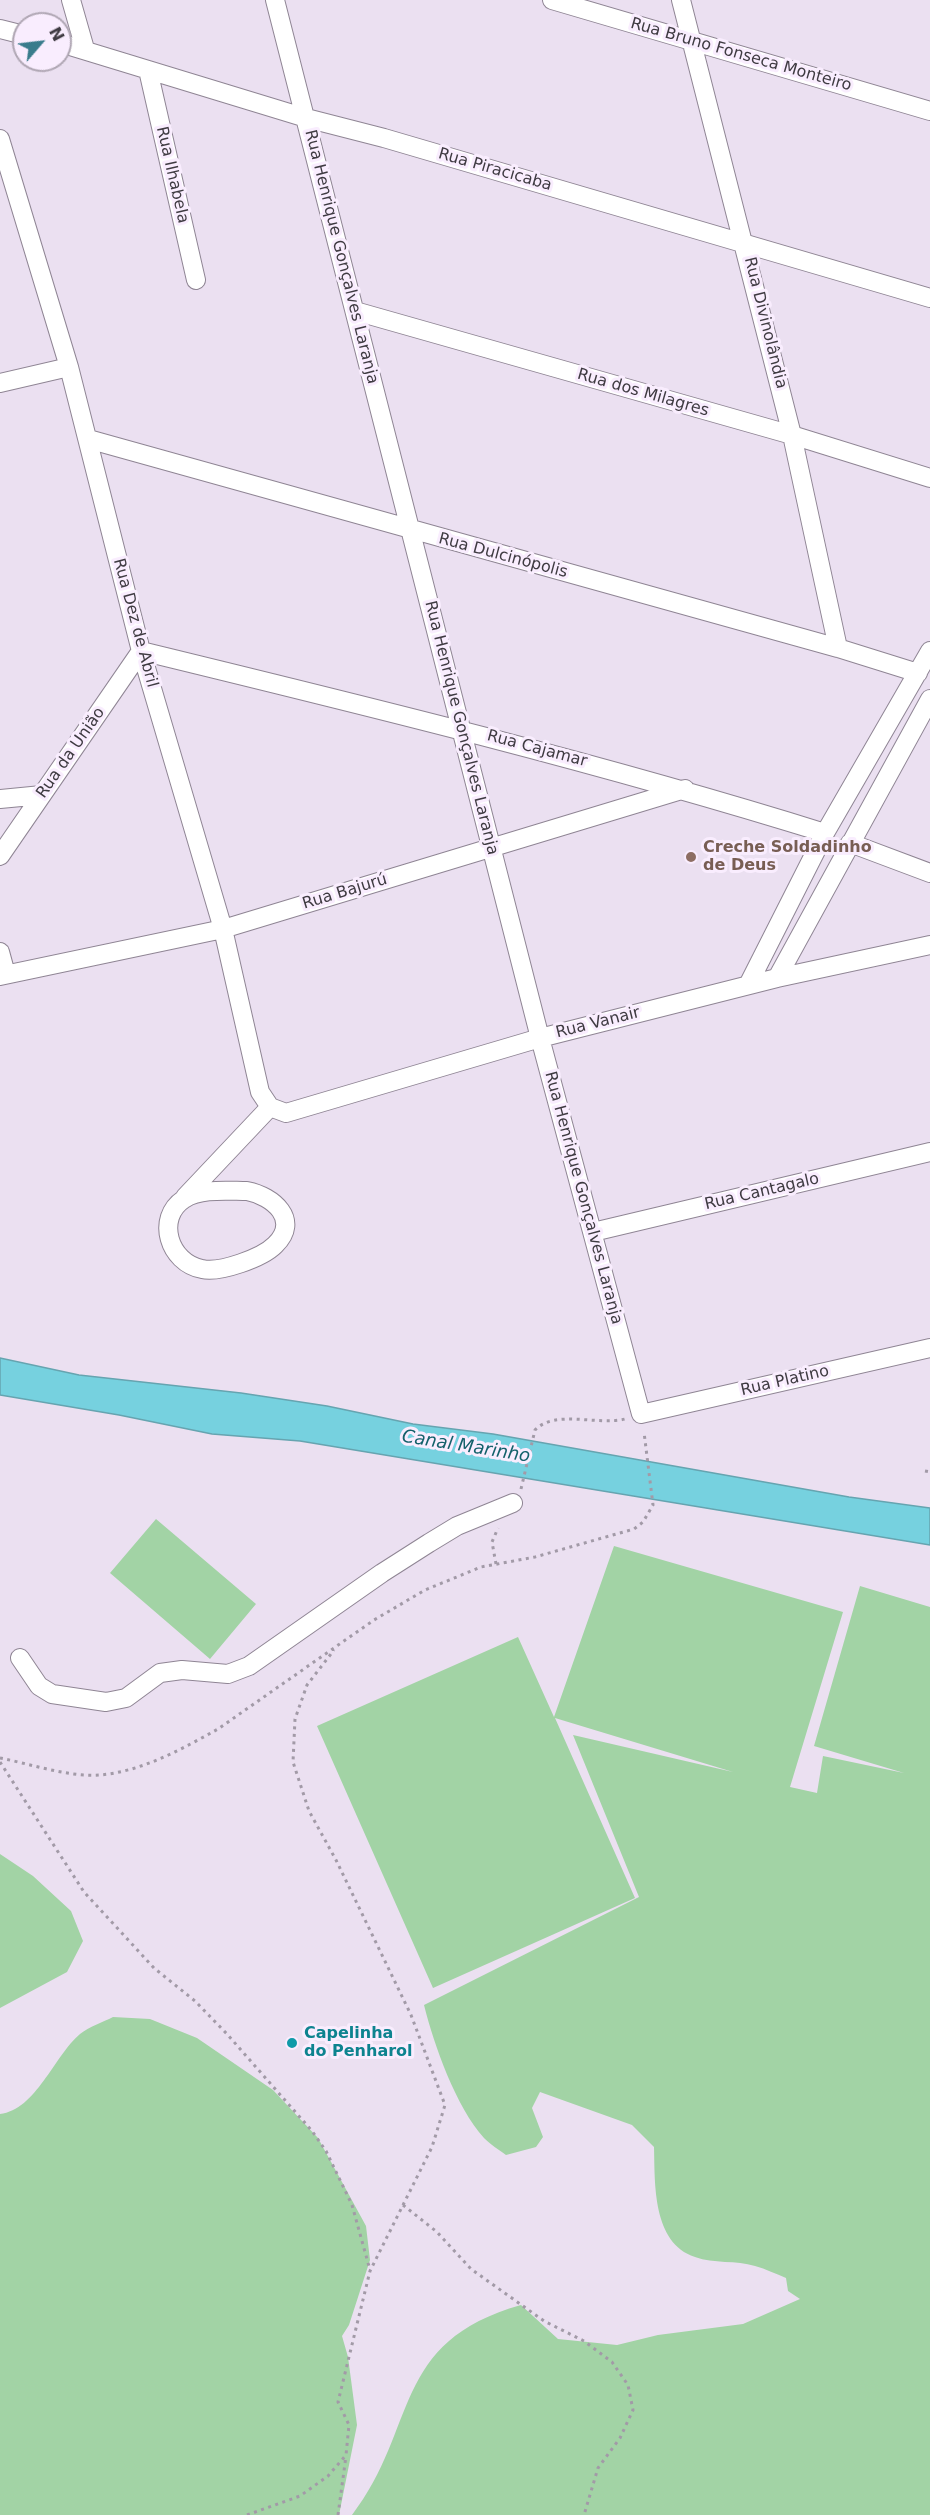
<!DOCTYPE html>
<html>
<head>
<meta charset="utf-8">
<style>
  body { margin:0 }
  #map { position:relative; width:930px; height:2515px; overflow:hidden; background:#ebe0f1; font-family:"DejaVu Sans",sans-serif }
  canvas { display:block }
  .north { position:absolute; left:12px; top:12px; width:60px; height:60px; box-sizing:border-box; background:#f9edfe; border:2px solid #afa6b3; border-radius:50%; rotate:62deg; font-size:16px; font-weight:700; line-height:24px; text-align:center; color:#3f3b42 }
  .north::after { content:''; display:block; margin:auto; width:21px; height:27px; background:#397c8c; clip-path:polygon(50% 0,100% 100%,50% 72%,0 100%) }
</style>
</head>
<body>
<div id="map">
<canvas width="930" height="2515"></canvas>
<div class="north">N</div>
</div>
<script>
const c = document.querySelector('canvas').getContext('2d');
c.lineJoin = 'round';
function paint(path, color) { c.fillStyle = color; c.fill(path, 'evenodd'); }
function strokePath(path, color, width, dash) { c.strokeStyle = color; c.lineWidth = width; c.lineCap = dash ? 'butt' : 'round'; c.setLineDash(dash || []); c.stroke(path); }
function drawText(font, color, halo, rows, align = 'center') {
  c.font = font + ' "DejaVu Sans",sans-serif'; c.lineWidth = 6; c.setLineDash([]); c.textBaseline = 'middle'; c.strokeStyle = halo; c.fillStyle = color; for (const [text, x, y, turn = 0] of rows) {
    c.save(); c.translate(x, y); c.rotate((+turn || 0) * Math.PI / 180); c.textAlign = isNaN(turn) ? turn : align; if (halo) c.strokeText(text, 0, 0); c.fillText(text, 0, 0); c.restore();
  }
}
paint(new Path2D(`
  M 156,1519 L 256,1604 L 210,1659 L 110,1573 Z
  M 614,1546 L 843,1612 L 790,1787 L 817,1793 L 823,1756 L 904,1773 L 814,1746 L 860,1586 L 930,1607 L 930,2515 L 352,2515 C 419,2428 390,2342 521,2305 L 558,2339 L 617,2345 L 658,2335 L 743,2324 L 800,2299 L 788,2291 L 786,2278 C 776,2274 766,2269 755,2266 C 736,2260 714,2264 695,2257 C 652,2243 655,2183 654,2147 L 632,2125 L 540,2092 L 532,2108 L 543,2137 L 536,2147 L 506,2155 C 499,2150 490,2144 484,2138 C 456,2107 434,2045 424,2005 L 639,1897 L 573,1735 L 733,1772 L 555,1718 L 635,1898 L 433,1988 L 317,1726 L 518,1637 L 554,1717 Z
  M 0,1854 L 33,1876 L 71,1911 L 83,1941 L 67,1972 L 0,2008 Z
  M 113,2017 L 150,2019 L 197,2038 L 273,2090 L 318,2138 L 366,2226 L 370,2260 L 349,2325 L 342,2336 L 348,2357 L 357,2425 L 339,2515 L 0,2515 L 0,2114 C 36,2110 54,2056 80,2034 C 89,2027 103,2022 113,2017 Z`), '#a2d3a5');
const water = new Path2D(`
  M 0,1358 L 79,1375 L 241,1393 L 327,1406 L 413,1424 L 493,1434 L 849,1497 L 930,1508 L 930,1545 L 300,1441 L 212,1434 L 119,1415 L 0,1395 Z`);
paint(water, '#76d1df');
strokePath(water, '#66a4b0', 1.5);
const minor = new Path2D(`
  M 71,0 L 85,49
  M 275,0 L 540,1038 L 641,1414 L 930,1348
  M 552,0 L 930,111
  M 681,0 L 792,435 L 838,648
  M 0,29 L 24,35
  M 60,43 L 306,118 L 384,138 L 930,298
  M 148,70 L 196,280
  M 0,139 L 69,367 L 141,651 L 223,929 L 260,1092 L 270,1107
  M 355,311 L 792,435 L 930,478
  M 0,383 L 69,367
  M 88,439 L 838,648 L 918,673
  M 0,799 L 42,795
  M 850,843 L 930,873
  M 0,856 L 141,651 C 371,707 600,763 825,833
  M 0,952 L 6,974
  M 0,976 L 223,929 L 685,789
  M 777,978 L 930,699
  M 748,985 L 825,833 L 930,651
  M 270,1107 L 286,1113 L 540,1038 L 777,978 L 930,945
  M 247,1191 C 273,1196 301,1220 275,1245 C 262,1258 220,1273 202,1269 C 169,1263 155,1218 184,1199 C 200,1188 228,1191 247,1191 Z
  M 185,1197 L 270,1107
  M 593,1232 L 930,1152
  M 20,1658 L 39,1686 L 52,1694 L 106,1702 L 126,1698 L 160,1673 L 182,1670 L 228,1674 L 249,1666 L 382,1573 L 429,1543 L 457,1526 L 513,1503`);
strokePath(minor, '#8f8594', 20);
strokePath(new Path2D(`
  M 925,1471 L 930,1472
  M 521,1489 L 535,1430 C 555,1409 598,1426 625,1419
  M 496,1564 L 492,1542 L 498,1528
  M 0,1758 C 31,1764 67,1777 99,1775 C 141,1772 182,1749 218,1729 L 374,1620 L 425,1590 L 481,1567 L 535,1557 L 634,1529 L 643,1522 L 653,1505 L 644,1432
  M 0,1762 L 84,1892 L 154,1968 L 195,2001 L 227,2034 L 312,2131 L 326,2151 L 352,2205 L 370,2270
  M 403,2205 L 437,2232 L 471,2269 L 544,2321 L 584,2341 L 612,2362 L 628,2385 L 633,2410 L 620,2438 L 598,2468 L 584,2515
  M 247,2515 L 300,2496 L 328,2476 L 346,2455 L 349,2425 L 338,2402 L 370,2271 L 432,2147 L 445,2105 L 411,2015 L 336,1860 L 309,1811 L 293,1762 L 295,1719 L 307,1685 L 334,1650
  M 338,2515 L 346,2456`), '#a29aa7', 3, [3, 4.5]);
strokePath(minor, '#fff', 18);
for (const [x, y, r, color] of [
  [691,857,6,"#8d6e63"],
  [292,2043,6,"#0f9aa8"]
]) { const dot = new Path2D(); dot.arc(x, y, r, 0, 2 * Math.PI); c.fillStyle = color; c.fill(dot); strokePath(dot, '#f9edfe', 2); }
drawText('16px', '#3f3b42', '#f9edfe', [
  ["Rua Bruno Fonseca Monteiro",741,55,16],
  ["Rua Piracicaba",495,170,16],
  ["Rua Ilhabela",172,175,77],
  ["Rua Henrique Gonçalves Laranja",341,257,76],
  ["Rua Divinolândia",765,323,76],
  ["Rua dos Milagres",643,393,16],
  ["Rua Dulcinópolis",503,556,15],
  ["Rua Dez de Abril",135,623,75],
  ["Rua Henrique Gonçalves Laranja",461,728,76],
  ["Rua Cajamar",537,749,15],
  ["Rua da União",71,753,-55],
  ["Rua Bajurú",345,892,-17],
  ["Rua Vanair",598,1023,-14],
  ["Rua Cantagalo",762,1192,-13],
  ["Rua Henrique Gonçalves Laranja",583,1198,75],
  ["Rua Platino",785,1381,-13]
]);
drawText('bold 16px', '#785e54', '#f9edfe', [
  ["Creche Soldadinho",703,848],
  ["de Deus",703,866]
], 'left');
drawText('bold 16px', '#0d838f', '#f9edfe', [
  ["Capelinha",304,2034],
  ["do Penharol",304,2052]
], 'left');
drawText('italic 18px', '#14616b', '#f9edfe', [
  ["Canal Marinho",466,1447,9]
]);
</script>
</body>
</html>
